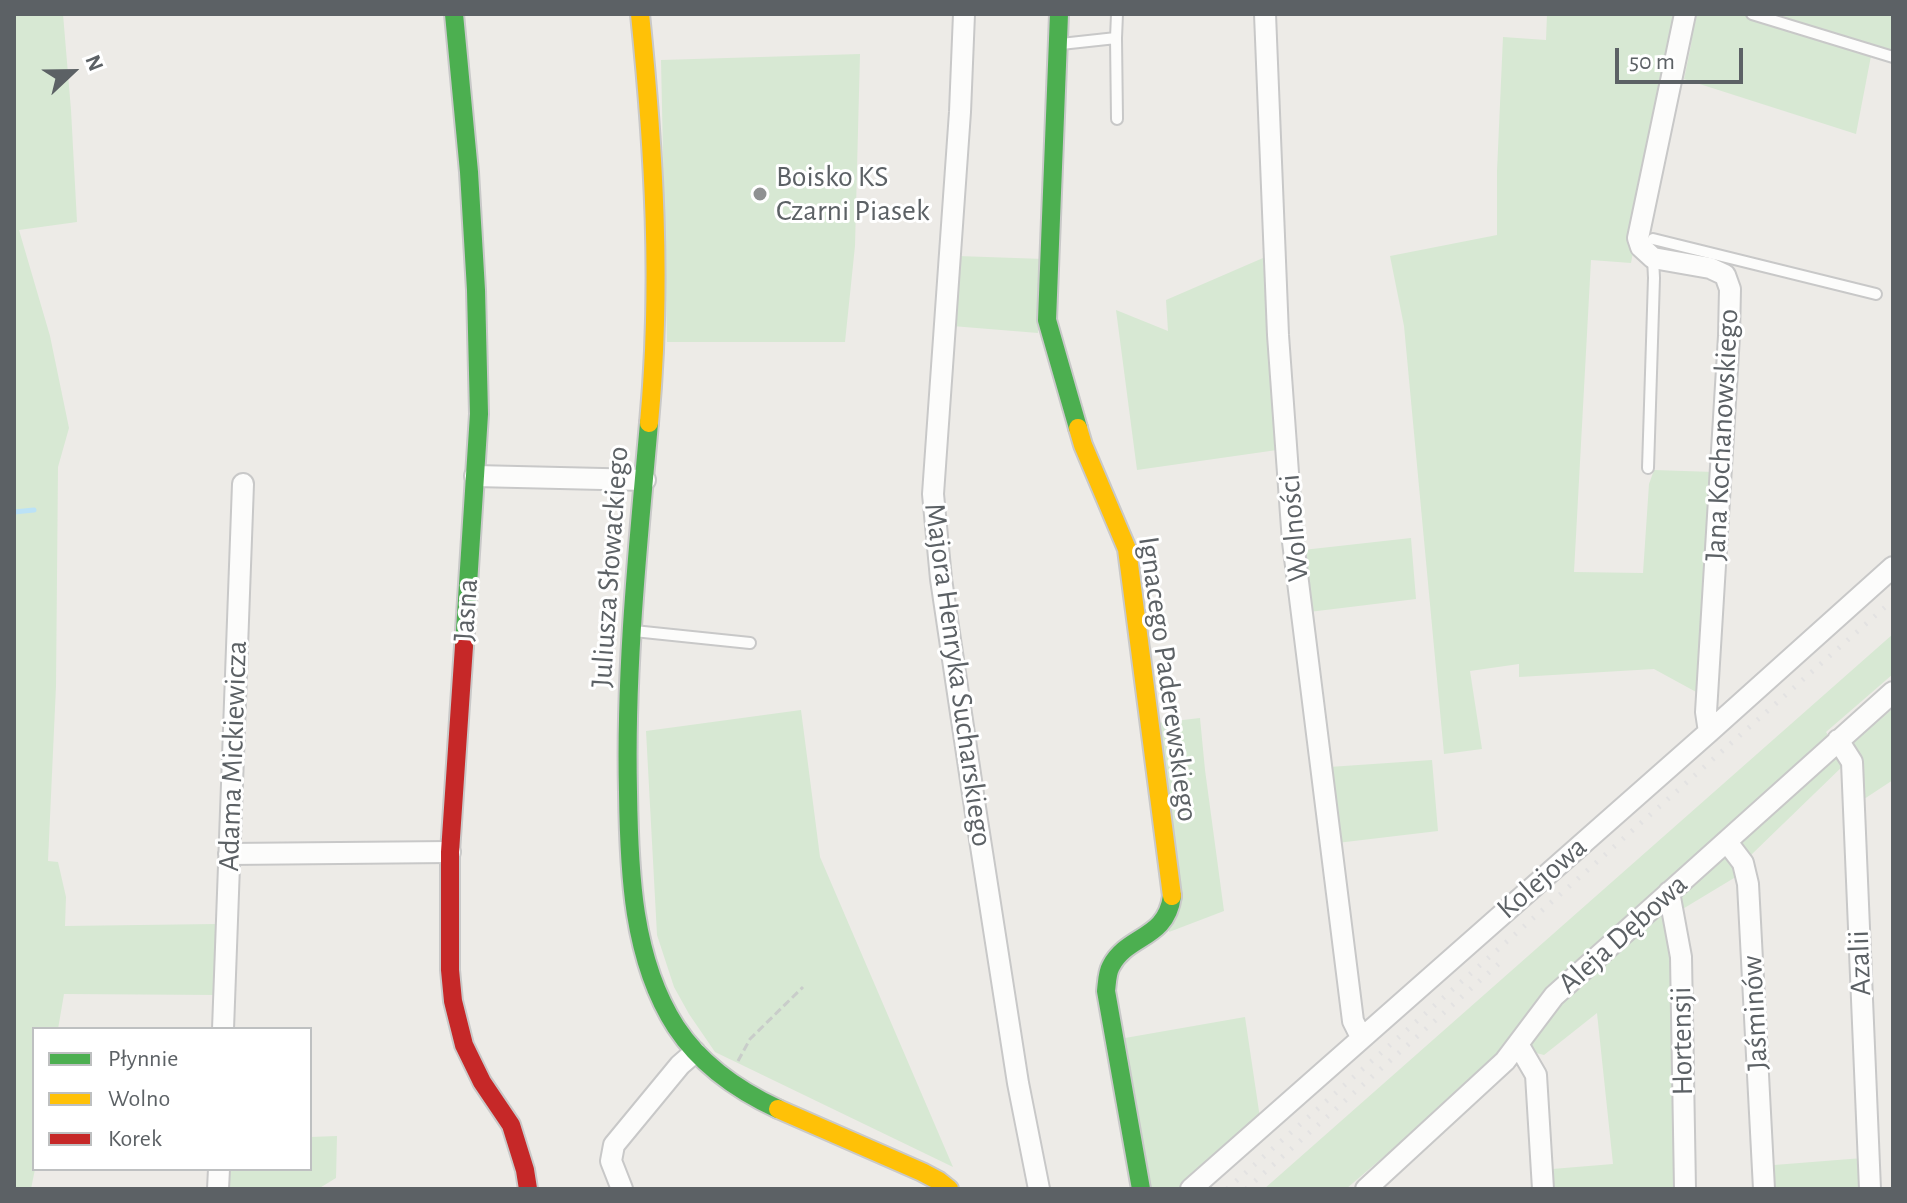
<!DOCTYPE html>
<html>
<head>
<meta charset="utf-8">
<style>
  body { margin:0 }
  #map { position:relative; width:1907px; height:1203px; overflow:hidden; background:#edebe7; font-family:"Alegreya Sans",sans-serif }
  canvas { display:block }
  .frame { position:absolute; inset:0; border:16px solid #5c6165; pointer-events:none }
  .legend { position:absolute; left:32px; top:1027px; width:280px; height:144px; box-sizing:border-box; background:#fff; border:2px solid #bec0c1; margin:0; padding:10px 14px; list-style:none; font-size:24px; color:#5c6165 }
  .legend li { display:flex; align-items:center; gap:16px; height:40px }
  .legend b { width:40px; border:2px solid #bec0c1 }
  .north { position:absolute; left:32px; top:32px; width:80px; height:80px; -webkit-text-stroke:6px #fff; paint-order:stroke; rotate:68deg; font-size:22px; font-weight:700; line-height:32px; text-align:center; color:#5c6165 }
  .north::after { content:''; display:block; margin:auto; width:28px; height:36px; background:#5c6165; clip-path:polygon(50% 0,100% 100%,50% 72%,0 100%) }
  .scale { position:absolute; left:1615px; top:48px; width:128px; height:36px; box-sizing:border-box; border:4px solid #5c6165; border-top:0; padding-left:10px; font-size:24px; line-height:28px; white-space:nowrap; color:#5c6165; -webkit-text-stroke:6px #fff; paint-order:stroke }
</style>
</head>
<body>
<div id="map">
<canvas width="1907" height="1203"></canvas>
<div class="frame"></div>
<ul class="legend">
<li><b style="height:10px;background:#4caf50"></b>Płynnie</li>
<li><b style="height:10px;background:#ffc107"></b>Wolno</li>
<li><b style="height:10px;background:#c62828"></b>Korek</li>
</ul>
<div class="north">N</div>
<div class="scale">50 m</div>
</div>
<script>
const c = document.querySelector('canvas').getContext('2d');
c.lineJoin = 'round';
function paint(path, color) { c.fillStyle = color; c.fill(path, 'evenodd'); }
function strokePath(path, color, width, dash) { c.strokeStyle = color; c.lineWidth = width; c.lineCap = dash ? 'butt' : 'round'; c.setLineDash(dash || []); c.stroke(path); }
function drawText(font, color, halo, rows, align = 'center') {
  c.font = font + ' "Alegreya Sans",sans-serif'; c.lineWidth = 6; c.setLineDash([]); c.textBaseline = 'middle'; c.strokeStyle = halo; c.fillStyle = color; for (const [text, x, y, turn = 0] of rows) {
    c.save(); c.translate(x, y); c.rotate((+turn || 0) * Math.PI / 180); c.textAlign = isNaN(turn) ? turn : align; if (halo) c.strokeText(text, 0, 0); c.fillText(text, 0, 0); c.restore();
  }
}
paint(new Path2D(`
  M 14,14 L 63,14 L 71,110 L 77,222 L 19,230 L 50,336 L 69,428 L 58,467 L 56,686 L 48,861 L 58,862 L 66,897 L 65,926 L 215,924 L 220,995 L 64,994 L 58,1029 L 34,1029 L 35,1169 L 31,1189 L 14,1189 Z
  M 1547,14 L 1674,14 L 1670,52 L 1631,263 L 1591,260 L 1574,572 L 1643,573 L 1649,484 L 1654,470 L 1714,472 L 1698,693 L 1654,669 L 1519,677 L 1519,664 L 1470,671 L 1482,749 L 1444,754 L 1404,326 L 1390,256 L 1497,235 L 1497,171 L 1503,37 L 1546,40 Z
  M 1694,14 L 1893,14 L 1893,62 L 1871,56 L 1856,134 L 1684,79 L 1691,45 Z
  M 860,54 L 855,246 L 845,342 L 667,342 L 661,60 Z
  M 958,256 L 1044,259 L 1038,333 L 952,326 Z
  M 1263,258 L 1277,450 L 1137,470 L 1116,310 L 1168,331 L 1166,300 Z
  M 1411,538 L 1416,599 L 1309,612 L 1303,550 Z
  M 1893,634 L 1893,674 L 1826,732 L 1846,763 L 1752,854 L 1739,875 L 1681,910 L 1674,959 L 1677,1188 L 1552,1189 L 1552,1169 L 1613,1164 L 1597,1013 L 1544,1055 L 1512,1047 L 1346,1189 L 1264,1189 Z
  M 1893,708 L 1893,780 L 1858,803 L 1852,744 Z
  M 801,710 L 820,857 L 953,1167 L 715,1052 L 689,1014 L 674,987 L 657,935 L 646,731 Z
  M 1200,718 L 1205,770 L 1224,911 L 1169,932 L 1157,723 Z
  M 1432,760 L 1438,831 L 1337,843 L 1329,767 Z
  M 1245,1017 L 1260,1118 L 1182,1189 L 1147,1189 L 1125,1038 Z
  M 1768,1065 L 1774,1165 L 1863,1158 L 1863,1189 L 1769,1189 L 1763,1066 Z
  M 337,1136 L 336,1178 L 318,1189 L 224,1189 L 223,1169 L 310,1169 L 310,1137 Z`), '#d7e8d3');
strokePath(new Path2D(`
  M 14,512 L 34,510`), '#bbe2f6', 5);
const lane = new Path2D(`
  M 1752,14 L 1893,57
  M 1116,38 L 1117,119
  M 1061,44 L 1116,38 L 1117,14
  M 1653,239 L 1876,294
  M 1648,468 L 1654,278 L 1653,258
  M 634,631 L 750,643`);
const street = new Path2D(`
  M 964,14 L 960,112 L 933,494 L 941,579 L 976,814 L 1018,1083 L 1039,1189
  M 1265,14 L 1278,335 L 1293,542 L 1353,1021 L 1361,1037
  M 1685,14 L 1638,238 L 1641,247 L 1653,258 L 1710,268 L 1725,275 L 1730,289 L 1729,336 L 1706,712 L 1709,732
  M 475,476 L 645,480
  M 1838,740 L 1852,762 L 1870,1189
  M 1727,842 L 1743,863 L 1748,884 L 1764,1189
  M 229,854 L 450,852
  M 1669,892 L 1681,957 L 1685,1189
  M 223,1029 L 243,484
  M 1518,1044 L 1536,1075 L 1543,1189
  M 218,1189 L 219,1169
  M 622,1189 L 611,1161 L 614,1145 L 680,1065 L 695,1052
  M 1191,1189 L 1709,732 L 1893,567
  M 1366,1189 L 1505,1061 L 1554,996 L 1893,692`);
const fast = new Path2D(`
  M 454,14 L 469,172 L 476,290 L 479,414 L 464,646
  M 1059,14 L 1047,320 L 1078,428
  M 649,423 C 638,546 625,669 628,792 C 629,870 632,959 676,1027 C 701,1065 737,1090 778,1109
  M 1141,1189 L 1106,991 C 1107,983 1107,973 1111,966 C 1128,934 1166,940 1172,896`);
const slow = new Path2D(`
  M 640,14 C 654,150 662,287 649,423
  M 1078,428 L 1083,445 L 1127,549 L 1172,896
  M 778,1109 L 922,1172 L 939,1181 L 949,1189`);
const jam = new Path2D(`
  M 464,646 L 450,852 L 450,970 L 453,1001 L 464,1045 L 482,1082 L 511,1125 L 525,1170 L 528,1189`);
strokePath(lane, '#c8c8c8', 14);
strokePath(street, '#c8c8c8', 24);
strokePath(fast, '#c9c9c9', 22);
strokePath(slow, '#c9c9c9', 22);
strokePath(jam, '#c9c9c9', 22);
strokePath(new Path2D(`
  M 738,1061 L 750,1039 L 803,987`), '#c9cdca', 3, [8, 4]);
strokePath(lane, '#fcfcfb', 10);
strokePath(street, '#fcfcfb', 20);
strokePath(fast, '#4caf50', 18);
strokePath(slow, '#ffc107', 18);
strokePath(jam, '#c62828', 18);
strokePath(new Path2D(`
  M 1227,1189 L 1893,600
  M 1246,1189 L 1503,960`), '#e3e2e2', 5, [2, 10]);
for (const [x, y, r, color] of [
  [760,194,8,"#8f9192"]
]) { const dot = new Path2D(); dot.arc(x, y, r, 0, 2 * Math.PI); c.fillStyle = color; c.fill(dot); strokePath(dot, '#fff', 3); }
drawText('30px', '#5c6165', '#fff', [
  ["Boisko KS",776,177],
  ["Czarni Piasek",776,211]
], 'left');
drawText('30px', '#5c6165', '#fff', [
  ["Jana Kochanowskiego",1722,435,-87],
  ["Wolności",1294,528,-95],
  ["Juliusza Słowackiego",610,567,-86],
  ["Jasna",466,610,-86],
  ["Majora Henryka Sucharskiego",958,675,82],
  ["Ignacego Paderewskiego",1168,679,82],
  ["Adama Mickiewicza",233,756,-88],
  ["Kolejowa",1542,878,-41],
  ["Aleja Dębowa",1623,934,-42],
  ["Azalii",1860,963,-92],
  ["Jaśminów",1755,1013,-93],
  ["Hortensji",1682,1041,-91]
]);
</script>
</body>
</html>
